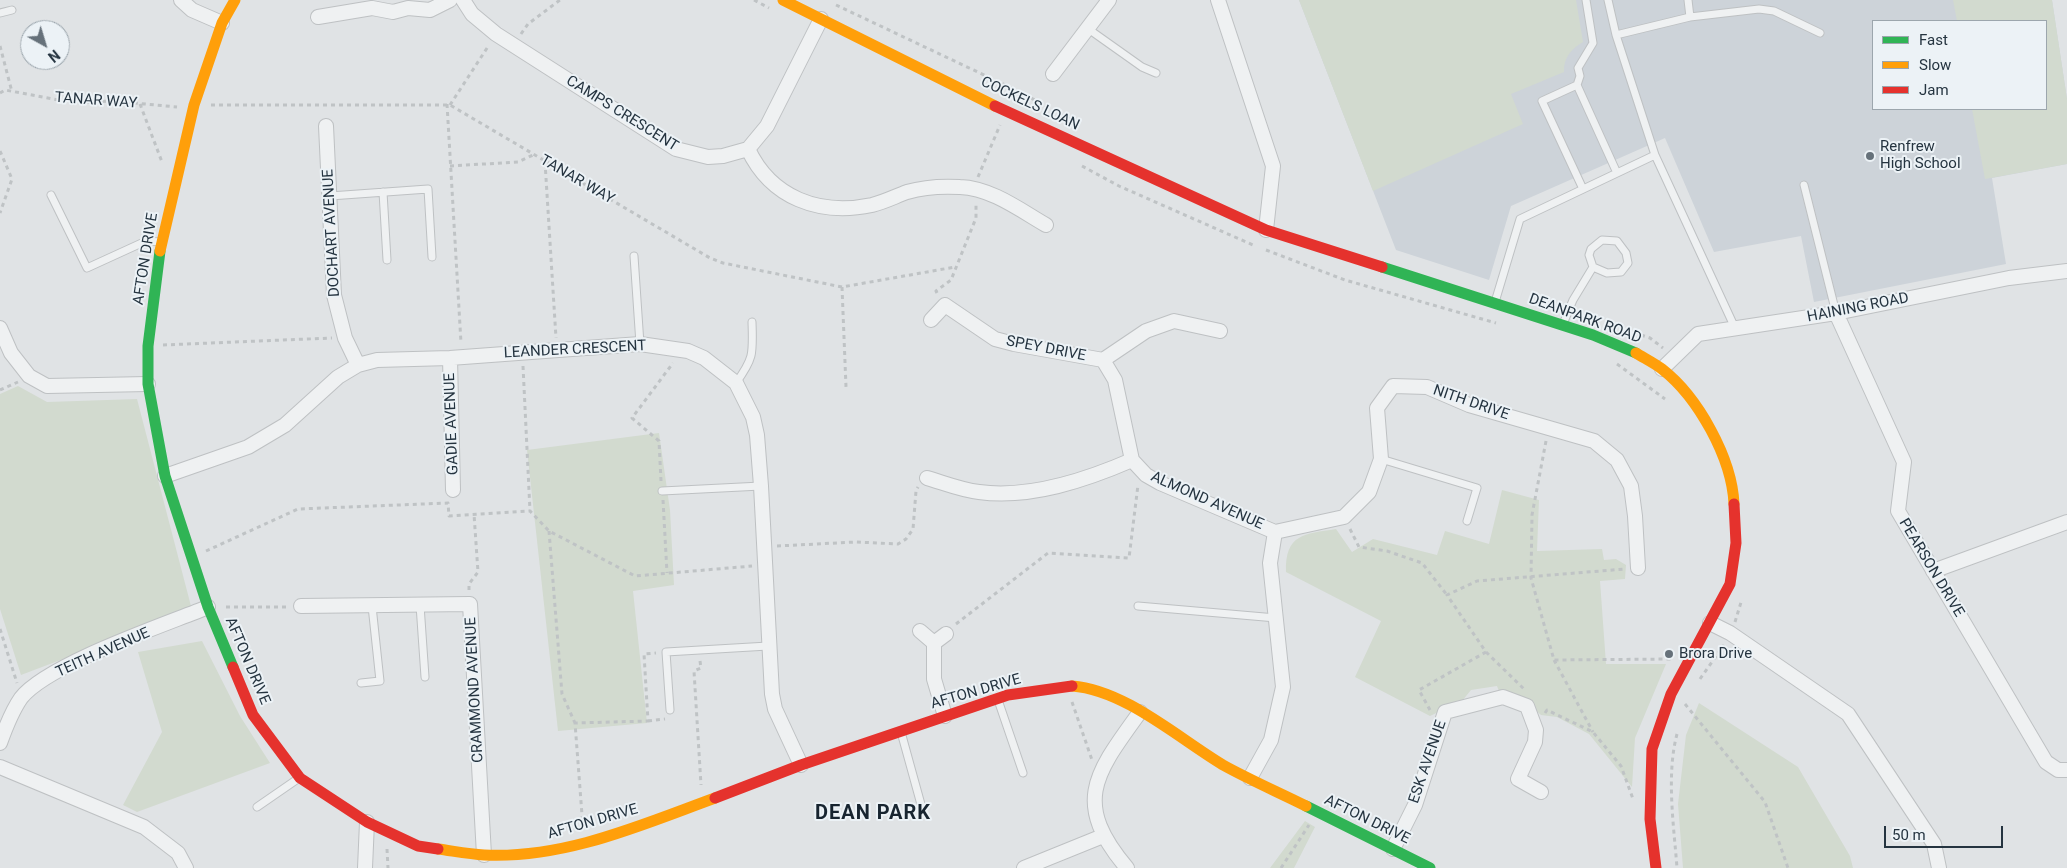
<!DOCTYPE html>
<html>
<head>
<meta charset="utf-8">
<style>
  body { margin:0 }
  #map { position:relative; width:2067px; height:868px; overflow:hidden; background:#e0e3e5; font-family:Roboto,sans-serif }
  canvas { display:block }
  .legend { position:absolute; left:1872px; top:20px; width:175px; height:90px; box-sizing:border-box; background:#ecf2f6; border:1px solid #9ca6ad; margin:0; padding:6px 9px; list-style:none; font-size:15px; color:#253440 }
  .legend li { display:flex; align-items:center; gap:10px; height:25px }
  .legend b { width:25px; border:1px solid #9ca6ad }
  .north { position:absolute; left:20px; top:20px; width:50px; height:50px; box-sizing:border-box; background:#ecf2f6; border:1px solid #9ca6ad; border-radius:50%; rotate:141deg; font-size:14px; font-weight:700; line-height:20px; text-align:center; color:#253440 }
  .north::after { content:''; display:block; margin:auto; width:18px; height:22px; background:#66717a; clip-path:polygon(50% 0,100% 100%,50% 72%,0 100%) }
  .scale { position:absolute; left:1884px; top:826px; width:119px; height:22px; box-sizing:border-box; border:2px solid #253440; border-top:0; padding-left:6px; font-size:15px; line-height:18px; white-space:nowrap; color:#253440; -webkit-text-stroke:4px #ecf2f6; paint-order:stroke }
</style>
</head>
<body>
<div id="map">
<canvas width="2067" height="868"></canvas>
<ul class="legend">
<li><b style="height:6px;background:#30b455"></b>Fast</li>
<li><b style="height:6px;background:#ff9f0a"></b>Slow</li>
<li><b style="height:6px;background:#e5322d"></b>Jam</li>
</ul>
<div class="north">N</div>
<div class="scale">50 m</div>
</div>
<script>
const c = document.querySelector('canvas').getContext('2d');
c.lineJoin = 'round';
function paint(path, color) { c.fillStyle = color; c.fill(path, 'evenodd'); }
function strokePath(path, color, width, dash) { c.strokeStyle = color; c.lineWidth = width; c.lineCap = dash ? 'butt' : 'round'; c.setLineDash(dash || []); c.stroke(path); }
function drawText(font, color, halo, rows, align = 'center') {
  c.font = font + ' Roboto,sans-serif'; c.lineWidth = 4; c.setLineDash([]); c.textBaseline = 'middle'; c.strokeStyle = halo; c.fillStyle = color; for (const [text, x, y, turn = 0] of rows) {
    c.save(); c.translate(x, y); c.rotate((+turn || 0) * Math.PI / 180); c.textAlign = isNaN(turn) ? turn : align; if (halo) c.strokeText(text, 0, 0); c.fillText(text, 0, 0); c.restore();
  }
}
paint(new Path2D(`
  M 1299,0 L 2052,0 L 2067,99 L 2067,164 L 1992,178 L 2006,264 L 1814,302 L 1801,236 L 1714,252 L 1665,138 L 1511,206 L 1489,280 L 1396,250 ZM 1873,21 L 2046,21 L 2046,109 L 1873,109 Z`), '#cdd3d9');
paint(new Path2D(`
  M 1299,0 L 1576,0 L 1583,42 C 1572,48 1563,58 1564,72 L 1511,94 L 1523,124 L 1373,191 Z
  M 1953,0 L 2052,0 L 2067,99 L 2067,164 L 1985,179 L 1972,109 L 2046,109 L 2046,21 L 1957,21 Z
  M 18,386 L 47,402 L 137,399 L 192,610 L 21,675 L 0,609 L 0,394 Z
  M 659,433 L 670,510 L 674,585 L 633,591 L 647,723 L 558,731 L 527,450 Z
  M 1502,490 L 1539,500 L 1537,551 L 1602,549 L 1604,560 L 1616,559 L 1626,565 L 1625,579 L 1600,581 L 1606,664 L 1666,664 L 1635,738 L 1632,787 L 1589,734 L 1557,717 L 1541,715 L 1527,703 L 1500,694 L 1497,686 L 1471,690 L 1462,701 L 1430,716 L 1355,677 L 1381,621 L 1286,572 C 1285,534 1304,534 1336,529 L 1352,552 L 1373,539 L 1437,555 L 1445,531 L 1489,544 Z
  M 202,641 L 240,716 L 270,763 L 137,812 L 123,805 L 162,732 L 138,652 Z
  M 1699,703 L 1798,767 L 1850,856 L 1853,868 L 1683,868 L 1678,804 L 1686,735 Z
  M 1305,821 L 1315,827 L 1294,868 L 1270,868 Z`), '#d2dacf');
const lane = new Path2D(`
  M 1608,0 L 1616,35 L 1655,155
  M 0,13 L 12,10
  M 1690,17 L 1759,9 L 1774,11 L 1820,33
  M 1087,28 L 1142,67 L 1156,73
  M 1616,35 L 1690,17 L 1688,0
  M 1577,85 L 1580,76 L 1578,68 L 1593,43 L 1586,0
  M 1804,185 L 1836,313
  M 1583,189 L 1542,101 L 1577,85 L 1617,173
  M 383,192 L 387,260
  M 51,195 L 87,268 L 146,241 L 161,242
  M 330,196 L 428,189 L 432,257
  M 1602,240 L 1617,241 L 1626,253 L 1628,263 L 1621,272 L 1607,273 L 1593,267 L 1589,255 L 1591,249 Z
  M 634,256 L 640,344
  M 1495,302 L 1520,219 L 1655,155 L 1735,328
  M 1563,324 L 1573,300 L 1593,267
  M 736,383 C 754,358 753,354 752,322
  M 1381,459 L 1477,488 L 1467,521
  M 662,491 L 761,486
  M 420,605 L 425,677
  M 1138,606 L 1276,618
  M 361,683 L 380,681 L 372,606
  M 998,700 L 1023,773
  M 670,710 L 666,652 L 768,646
  M 901,732 L 922,808
  M 257,807 L 299,778`);
const street = new Path2D(`
  M 181,0 L 192,10 L 222,23
  M 463,0 L 472,14 L 496,34 L 676,149 L 708,157 L 723,156 L 748,149 L 767,126 L 821,19
  M 1218,0 L 1273,166 L 1266,230
  M 318,17 L 372,8 L 393,12 L 408,8 L 430,10 L 450,0
  M 1053,74 L 1109,0
  M 326,126 L 334,295 L 345,338 L 358,365
  M 748,149 C 771,198 819,216 872,205 C 884,202 896,196 907,192 C 924,187 943,186 960,187 C 991,188 1020,210 1046,225
  M 1836,313 L 1904,462 L 1898,511 L 2046,762 L 2058,770 L 2067,770
  M 931,320 L 945,305 L 995,339 L 1014,344 L 1103,360 L 1115,380 L 1132,460
  M 0,328 L 11,353 L 29,376 L 47,386 L 148,384
  M 450,358 L 453,490
  M 1103,360 L 1146,331 L 1174,321 L 1220,331
  M 1662,369 L 1698,334 L 1836,313 L 2009,278 L 2067,271
  M 165,476 L 248,447 L 285,425 L 338,377 L 358,365 L 377,360 L 450,358 L 640,344 L 688,351 L 704,358 L 736,383 L 753,417 L 757,435 L 761,486 L 772,694 L 775,709 L 801,765
  M 927,478 C 944,483 961,490 979,492 C 1030,499 1086,480 1132,460 L 1146,475 L 1160,483 L 1275,532 L 1270,563 L 1283,687 L 1271,740 L 1250,778
  M 1275,532 L 1344,517 L 1369,492 L 1381,459 L 1377,408 L 1393,386 L 1427,387 L 1469,405 L 1594,441 L 1617,460 L 1631,486 L 1635,516 L 1638,568
  M 1933,571 L 2067,522
  M 301,606 L 470,604 L 484,855
  M 1710,623 L 1730,633 L 1848,714 L 1934,844 L 1939,868
  M 920,631 L 934,643
  M 945,716 L 934,679 L 934,643 L 946,634
  M 0,743 C 5,729 12,711 21,698 C 48,664 164,625 208,607
  M 0,767 L 144,827 L 178,853 L 186,868
  M 1393,849 L 1415,805 L 1445,712 L 1503,697 L 1527,706 L 1536,730 L 1535,742 L 1518,779 L 1541,792
  M 365,868 L 367,822
  M 1024,868 L 1103,836
  M 1127,868 C 1071,802 1096,773 1140,712`);
strokePath(lane, '#bec1c3', 9);
strokePath(street, '#bec1c3', 16);
strokePath(new Path2D(`
  M 754,0 L 769,8
  M 836,5 L 1020,92 L 1073,121
  M 521,34 L 528,24 L 560,0
  M 0,46 L 12,92
  M 0,93 L 5,90 L 75,103 L 113,101 L 177,107
  M 140,104 L 162,162
  M 447,104 L 461,343
  M 211,105 L 450,105 L 710,258 L 723,263 L 842,287 L 955,267
  M 450,105 L 489,45
  M 0,151 L 12,179 L 0,213
  M 545,162 L 556,338
  M 450,166 L 518,162 L 533,155
  M 1082,166 L 1119,186 L 1253,245
  M 978,177 L 1000,125
  M 1266,250 L 1345,280 L 1496,323
  M 842,287 L 846,387
  M 937,293 L 936,291 L 951,280 L 976,218 L 976,203
  M 1641,335 L 1650,338 L 1663,348
  M 163,345 L 332,338
  M 1617,364 L 1665,399
  M 523,366 L 530,511
  M 0,390 L 18,382
  M 1546,441 L 1532,515 L 1531,578 L 1554,660 L 1672,659
  M 661,481 L 659,441 L 632,418 L 673,363
  M 663,500 L 667,573
  M 1350,529 L 1359,547 L 1387,551 L 1422,563 L 1447,595
  M 549,531 L 562,694 L 575,723
  M 777,546 L 856,542 L 898,544 L 906,539 L 913,529 L 916,491 L 918,487
  M 206,551 L 298,509 L 448,503 L 449,516 L 530,511 L 549,531 L 635,576 L 752,566
  M 469,590 L 469,584 L 478,572 L 474,514
  M 226,607 L 287,607
  M 1735,622 L 1742,599
  M 956,624 L 1048,553 L 1129,558 L 1138,485
  M 0,629 L 17,683
  M 1486,652 L 1525,690
  M 1554,660 L 1593,732
  M 700,661 L 701,668 L 694,671 L 701,785
  M 1700,679 L 1724,645
  M 1072,702 L 1092,760
  M 1685,704 L 1765,802 L 1788,868
  M 1430,710 L 1419,690 L 1486,652 L 1447,595 L 1477,581 L 1625,569
  M 1545,713 L 1547,710 L 1593,732 L 1621,766 L 1633,799
  M 648,721 L 665,719
  M 1677,734 C 1666,775 1674,827 1677,868
  M 583,828 L 575,723 L 648,721 L 644,654 L 656,653
  M 387,849 L 388,868
  M 1281,868 L 1309,825`), '#bfc3c5', 3, [4, 4]);
strokePath(lane, '#eff1f2', 7);
strokePath(street, '#eff1f2', 14);
strokePath(new Path2D(`
  M 160,251 L 148,346 L 148,384 L 165,476 L 208,607 L 233,667
  M 1382,267 L 1593,335 L 1636,353
  M 1306,806 L 1430,868`), '#30b455', 11);
strokePath(new Path2D(`
  M 783,0 L 995,106
  M 160,251 L 194,105 L 222,23 L 235,0
  M 1636,353 C 1644,358 1654,363 1662,369 C 1698,397 1732,458 1734,504
  M 1072,686 C 1125,690 1178,738 1223,765 C 1250,780 1278,792 1306,806
  M 438,849 C 453,851 469,854 484,855 C 565,859 641,825 715,798`), '#ff9f0a', 11);
strokePath(new Path2D(`
  M 995,106 L 1266,230 L 1382,267
  M 233,667 L 253,715 L 300,778 L 367,822 L 418,846 L 438,849
  M 715,798 L 801,765 L 1008,695 L 1072,686
  M 1656,868 L 1650,819 L 1652,749 L 1671,694 L 1730,584 L 1736,543 L 1734,504`), '#e5322d', 11);
for (const [x, y, r, color] of [
  [1870,156,5,"#66717a"],
  [1669,654,5,"#66717a"]
]) { const dot = new Path2D(); dot.arc(x, y, r, 0, 2 * Math.PI); c.fillStyle = color; c.fill(dot); strokePath(dot, '#ecf2f6', 2); }
drawText('15px', '#253440', '#ecf2f6', [
  ["TANAR WAY",96,101,4],
  ["COCKELS LOAN",1030,104,25],
  ["CAMPS CRESCENT",622,114,32],
  ["TANAR WAY",577,180,30],
  ["DOCHART AVENUE",332,233,-93],
  ["AFTON DRIVE",146,259,-81],
  ["HAINING ROAD",1858,308,-11],
  ["DEANPARK ROAD",1585,319,20],
  ["SPEY DRIVE",1046,349,11],
  ["LEANDER CRESCENT",575,350,-3],
  ["NITH DRIVE",1471,403,19],
  ["GADIE AVENUE",452,424,-92],
  ["ALMOND AVENUE",1207,501,24],
  ["PEARSON DRIVE",1931,568,59],
  ["TEITH AVENUE",103,653,-24],
  ["AFTON DRIVE",247,661,67],
  ["CRAMMOND AVENUE",475,690,-93],
  ["AFTON DRIVE",976,692,-16],
  ["ESK AVENUE",1428,762,-71],
  ["AFTON DRIVE",1367,820,26],
  ["AFTON DRIVE",593,822,-16]
]);
drawText('15px', '#253440', '#ecf2f6', [
  ["Renfrew",1880,147],
  ["High School",1880,164],
  ["Brora Drive",1679,654]
], 'left');
c.letterSpacing = '1px';
drawText('bold 20px', '#182530', '#ecf2f6', [
  ["DEAN PARK",873,814]
]);
c.letterSpacing = '0px';
</script>
</body>
</html>
